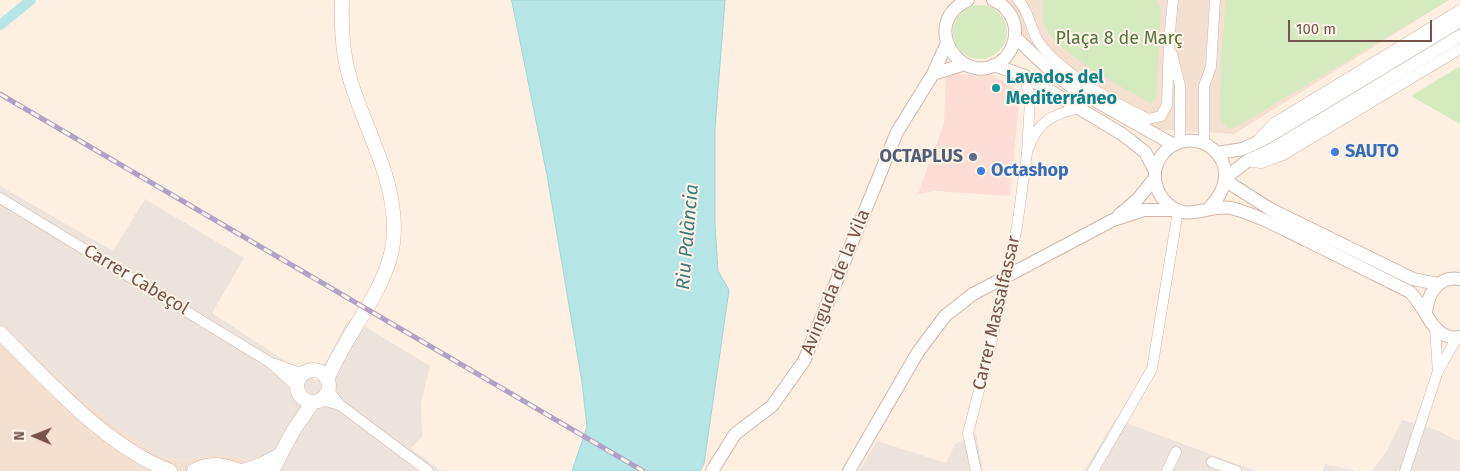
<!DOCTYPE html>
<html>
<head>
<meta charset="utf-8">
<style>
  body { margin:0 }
  #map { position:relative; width:1460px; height:471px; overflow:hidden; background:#fdf0e2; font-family:"Fira Sans",sans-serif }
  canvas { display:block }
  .north { position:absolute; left:10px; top:411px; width:50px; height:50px; -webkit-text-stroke:4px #fff4e9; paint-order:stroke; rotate:271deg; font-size:14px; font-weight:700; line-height:20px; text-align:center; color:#755348 }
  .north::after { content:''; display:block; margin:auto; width:18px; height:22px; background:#755348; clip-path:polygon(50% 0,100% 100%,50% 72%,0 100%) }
  .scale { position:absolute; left:1288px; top:20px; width:144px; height:22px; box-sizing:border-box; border:2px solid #755348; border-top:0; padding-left:6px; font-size:15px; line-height:18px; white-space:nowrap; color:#755348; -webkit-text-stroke:4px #fff4e9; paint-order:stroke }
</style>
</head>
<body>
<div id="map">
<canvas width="1460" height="471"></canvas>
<div class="north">N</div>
<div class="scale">100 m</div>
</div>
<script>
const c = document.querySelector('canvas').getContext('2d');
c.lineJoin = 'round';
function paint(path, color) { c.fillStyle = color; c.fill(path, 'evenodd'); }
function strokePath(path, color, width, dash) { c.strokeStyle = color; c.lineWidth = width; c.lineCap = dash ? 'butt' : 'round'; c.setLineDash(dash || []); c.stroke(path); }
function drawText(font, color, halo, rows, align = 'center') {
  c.font = font + ' "Fira Sans",sans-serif'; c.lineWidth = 4; c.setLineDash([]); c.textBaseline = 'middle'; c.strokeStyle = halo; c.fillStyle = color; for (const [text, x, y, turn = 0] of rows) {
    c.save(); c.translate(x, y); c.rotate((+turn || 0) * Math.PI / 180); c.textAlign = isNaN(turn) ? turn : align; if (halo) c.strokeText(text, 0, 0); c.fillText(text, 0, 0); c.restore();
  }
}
paint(new Path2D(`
  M 1006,0 L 1449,0 L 1234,134 L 1153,129 L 1057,72 L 1023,34 L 1012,4 Z
  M 0,322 L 82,401 L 128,436 L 164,458 L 185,461 L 212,455 L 241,458 L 262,471 L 0,471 Z`), '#f4e0d0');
paint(new Path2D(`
  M 946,74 L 993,75 L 1020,92 L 1010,196 L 935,191 L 918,194 L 944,123 Z`), '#fdddd5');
paint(new Path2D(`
  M 0,186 L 113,251 L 145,199 L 244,258 L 212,313 L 316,381 L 348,320 L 364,326 L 430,366 L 421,403 L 422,437 L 411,448 L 442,471 L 262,471 L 241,458 L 212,455 L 185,461 L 164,458 L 128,436 L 82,401 L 0,322 Z
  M 1116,418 L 1132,425 L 1256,471 L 1084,471 Z
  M 1402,420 L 1437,430 L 1460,442 L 1460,471 L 1372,471 L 1386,452 Z
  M 976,433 L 983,471 L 859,471 L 877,441 L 946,463 L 955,444 Z
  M 1325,464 L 1357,471 L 1323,471 Z`), '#ece3dd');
paint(new Path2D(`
  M 1043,0 L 1157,0 L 1157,6 L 1161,7 L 1156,99 L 1151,103 C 1125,89 1057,53 1045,27 C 1042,19 1043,8 1043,0 Z
  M 1226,0 L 1449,0 L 1241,124 L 1229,129 L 1220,119 L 1221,60 Z
  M953 32a27 27 0 1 1 54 0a27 27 0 1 1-54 0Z
  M 1460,66 L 1460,124 L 1411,96 Z`), '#d6eac0');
const water = new Path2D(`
  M 512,0 L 725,0 L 715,128 L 715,225 L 718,271 L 729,290 L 704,464 L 700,471 L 572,471 L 587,427 L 582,382 L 547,175 Z`);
paint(water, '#b6e5e6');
strokePath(water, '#9cd5d8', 1);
strokePath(new Path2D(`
  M 0,25 L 31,0`), '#b6e5e6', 10);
const minor = new Path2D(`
  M 1018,0 C 1030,12 1030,31 1040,44 C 1063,74 1114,103 1148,119 L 1161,116 L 1167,105 L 1169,41 L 1173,0
  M 1172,54 L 1180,86 L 1180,142
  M 1259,139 L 1274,123 L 1460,10
  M 1204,143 L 1204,86 L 1211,67 L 1215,0
  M 1029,147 C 1039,120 1052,115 1079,108
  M 1247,161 L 1261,163 L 1283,155 L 1460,49
  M 0,198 L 271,363 L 297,387
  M 1435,329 L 1438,371
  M 275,364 L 303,374
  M 328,390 L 340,405 L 428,471
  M 321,400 L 340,405
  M 1212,462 L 1236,471
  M 976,471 L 968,433 L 991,344 L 1017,227 L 1027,153 L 1030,100 L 1025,76
  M 1093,471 L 1152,369 L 1178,211
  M 1167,471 L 1176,452
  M 1405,471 L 1438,371 L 1457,338`);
const tertiary = new Path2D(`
  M 968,0 C 915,25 967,95 1005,58 C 1012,50 1016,40 1015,29 C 1014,16 1005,5 993,0
  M 1015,37 L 1053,73 L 1073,88 L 1174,145
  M 994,65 L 1025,76 L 1122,134 L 1145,152 L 1155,171
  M 933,74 L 965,64
  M 1217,153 L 1243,149 L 1268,137 L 1460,21
  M 1227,177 L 1247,161 L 1273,149 L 1460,36
  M 1226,181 L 1270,209 L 1413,279 L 1438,284
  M 1210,207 C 1254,161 1191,117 1162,155 C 1148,173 1156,197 1173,208 C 1190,220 1212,204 1231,208 C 1258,215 1283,229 1308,241 C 1342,258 1376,275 1410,292 C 1426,307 1433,342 1460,337
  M 1119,215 L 1137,200 L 1154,179
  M 1013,273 L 1113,220 L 1144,210 L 1174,210
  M 1426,312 C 1428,294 1438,275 1460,279
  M 712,471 L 735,434 L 772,406 L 804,361 L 897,132 L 933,74 L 947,43
  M 849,471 L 918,352 L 945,316 L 973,294`);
const secondary = new Path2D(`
  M 0,333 C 49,381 105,446 170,471
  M297 386a16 16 0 1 1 32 0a16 16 0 1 1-32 0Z
  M 327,380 C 344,335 387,291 393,243 C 400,185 366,133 350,79 C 342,53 341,27 342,0
  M 194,471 C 210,461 224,465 240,471
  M 243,471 L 261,465 L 280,455
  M 272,471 L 293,431 L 313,402`);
strokePath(minor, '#d0b8ac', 11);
strokePath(tertiary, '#d0b8ac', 14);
strokePath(secondary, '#d3b7a9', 15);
strokePath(minor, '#fff', 10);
strokePath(tertiary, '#fff', 12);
strokePath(secondary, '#fff', 14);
const rail = new Path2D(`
  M 0,94 L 643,471`);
strokePath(rail, '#b1a1c6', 5);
strokePath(rail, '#fff4e9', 3, [9]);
const tertiaryBridge = new Path2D(`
  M 973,294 L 1013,273`);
strokePath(tertiaryBridge, '#d0b8ac', 14, []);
strokePath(tertiaryBridge, '#fff', 12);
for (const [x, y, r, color] of [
  [996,88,5,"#0f9aa8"],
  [1335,152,5,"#3f7fe0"],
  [973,157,5,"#5c6f8a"],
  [981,171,5,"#3f7fe0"]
]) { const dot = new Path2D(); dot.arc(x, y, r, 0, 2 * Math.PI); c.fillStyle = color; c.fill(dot); strokePath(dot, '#fff4e9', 2); }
drawText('18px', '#53753d', '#fff4e9', [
  ["Plaça 8 de Març",1119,39]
]);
drawText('bold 18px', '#0d838f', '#fff4e9', [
  ["Lavados del",1006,78],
  ["Mediterráneo",1006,99]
], 'left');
drawText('bold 18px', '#366cbe', '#fff4e9', [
  ["SAUTO",1345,152],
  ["Octashop",991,171]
], 'left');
drawText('bold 18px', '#4e5e75', '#fff4e9', [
  ["OCTAPLUS",963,157]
], 'right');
drawText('18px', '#755348', '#fff4e9', [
  ["Carrer Cabeçol",136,280,31],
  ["Avinguda de la Vila",836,282,-68],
  ["Carrer Massalfassar",997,313,-77]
]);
drawText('italic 19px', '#3c777b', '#fff4e9', [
  ["Riu Palància",688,237,-85]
]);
</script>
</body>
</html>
